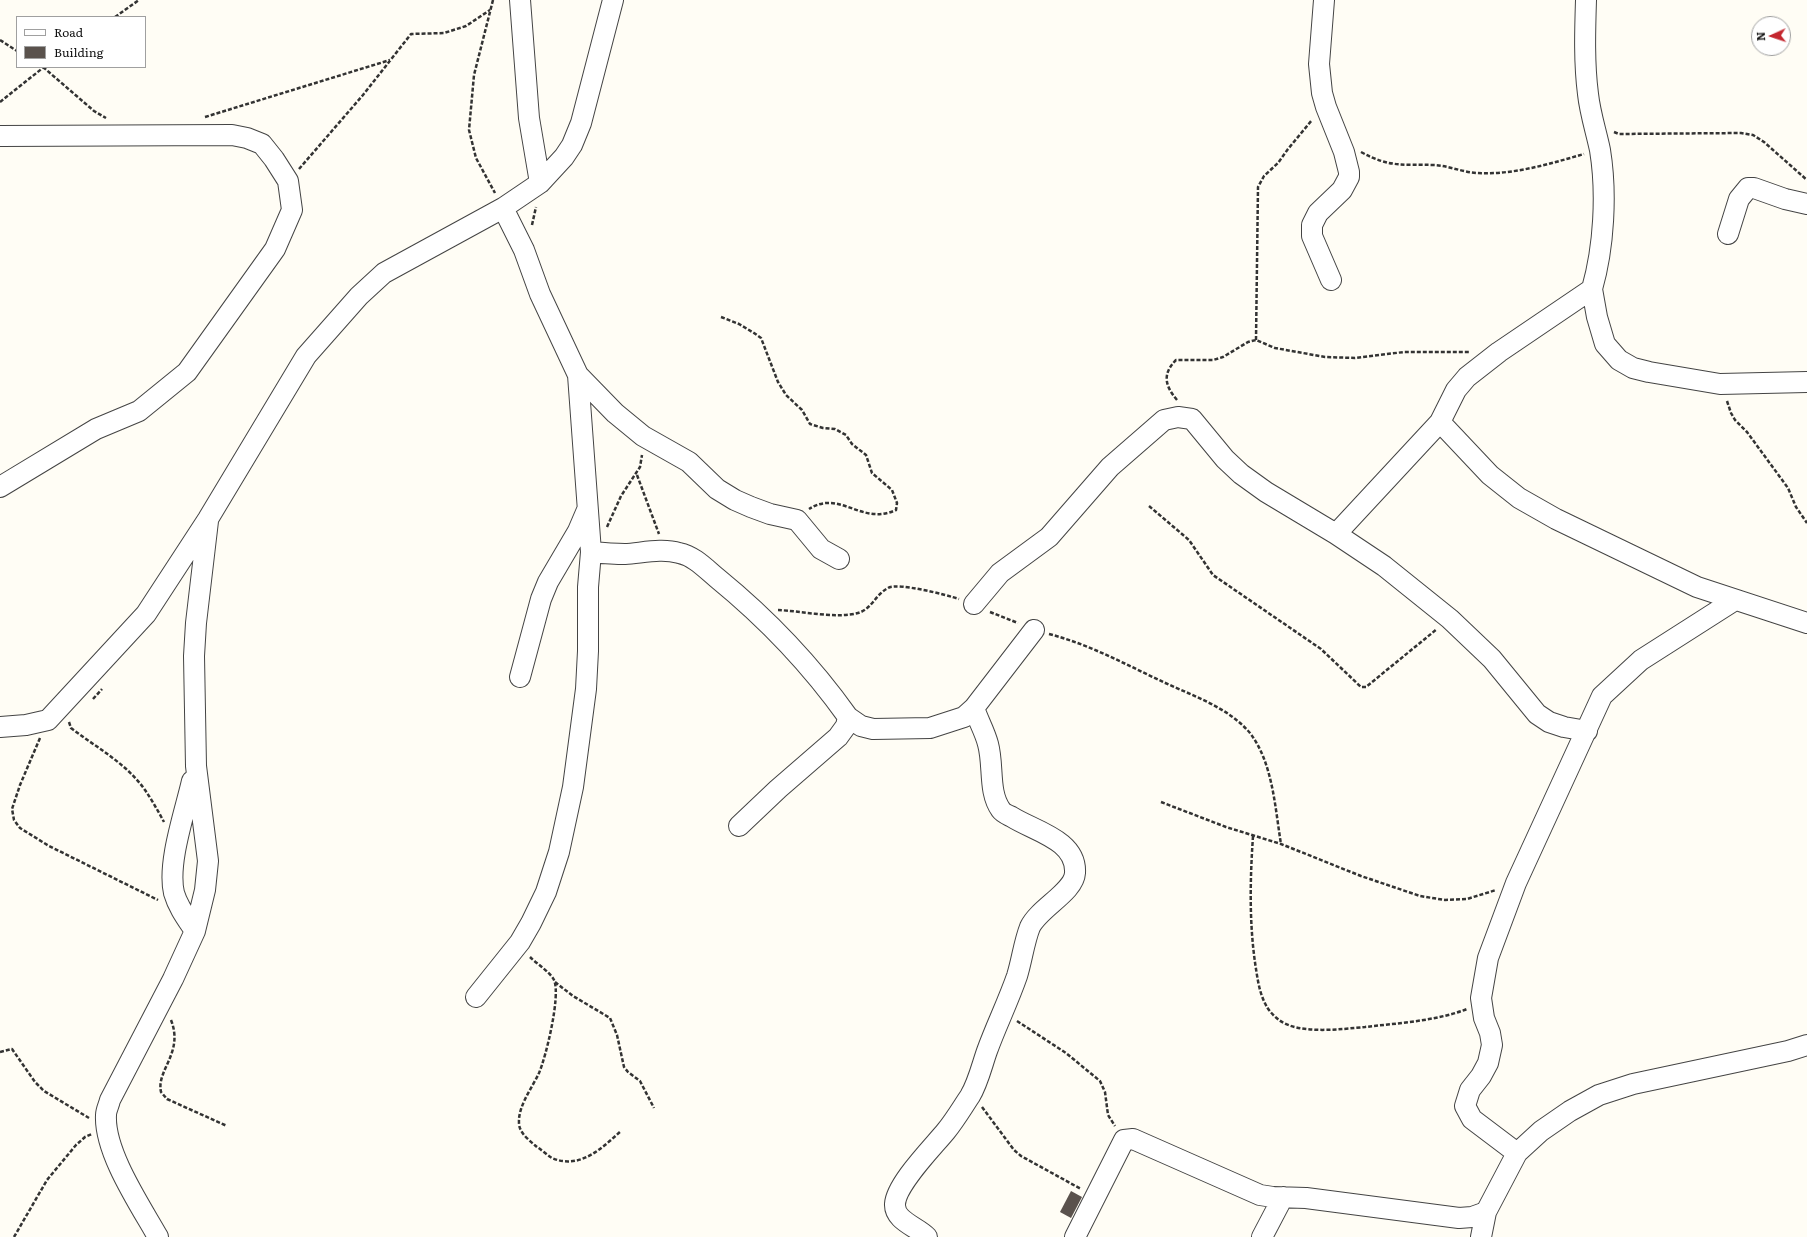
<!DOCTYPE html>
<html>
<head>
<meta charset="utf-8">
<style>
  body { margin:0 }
  #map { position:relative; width:1807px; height:1237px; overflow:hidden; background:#fffdf5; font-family:Literata,serif }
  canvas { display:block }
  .legend { position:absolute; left:16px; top:16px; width:130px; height:52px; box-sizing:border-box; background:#fff; border:1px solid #a0a0a0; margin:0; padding:5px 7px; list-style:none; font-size:12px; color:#111 }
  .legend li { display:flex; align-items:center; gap:8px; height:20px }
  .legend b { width:20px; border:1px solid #a0a0a0 }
  .north { position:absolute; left:1751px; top:16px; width:40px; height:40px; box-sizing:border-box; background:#fff; border:1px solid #a0a0a0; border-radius:50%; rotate:267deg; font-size:11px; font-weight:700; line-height:16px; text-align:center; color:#111 }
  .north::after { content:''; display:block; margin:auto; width:14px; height:18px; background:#c4262e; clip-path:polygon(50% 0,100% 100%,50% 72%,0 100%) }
</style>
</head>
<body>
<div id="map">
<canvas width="1807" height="1237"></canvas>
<ul class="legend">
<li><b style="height:5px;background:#fff"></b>Road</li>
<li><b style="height:11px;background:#5a524d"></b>Building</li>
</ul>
<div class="north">N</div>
</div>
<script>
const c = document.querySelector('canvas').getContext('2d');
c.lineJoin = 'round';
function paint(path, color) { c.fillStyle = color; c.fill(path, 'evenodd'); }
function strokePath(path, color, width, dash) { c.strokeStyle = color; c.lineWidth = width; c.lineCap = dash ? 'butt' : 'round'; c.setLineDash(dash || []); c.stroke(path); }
paint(new Path2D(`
  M 1071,1191 L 1082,1197 L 1071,1218 L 1060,1212 Z`), '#5a524d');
const minor = new Path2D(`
  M 520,0 L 529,118 L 540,183
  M 1324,0 L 1319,64 L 1322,93 L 1326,107 L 1344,152 L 1349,172 L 1349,177 L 1342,190 L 1318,213 L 1312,225 L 1312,236 L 1331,280
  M 0,136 L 232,135 L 247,138 L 262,144 L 274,159 L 288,181 L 292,210 L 275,249 L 187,372 L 139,411 L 96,429 L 0,487
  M 1728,234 L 1739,199 L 1748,188 L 1754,188 L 1785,199 L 1807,204
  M 1592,289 L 1597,317 L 1605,344 L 1619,360 L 1633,368 L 1649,372 L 1720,384 L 1807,382
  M 578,375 L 615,413 L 643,436 L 689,462 L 717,489 L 735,500 L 751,507 L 770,514 L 797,520 L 821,549 L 839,559
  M 1440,422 L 1490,475 L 1519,498 L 1556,519 L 1697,587 L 1807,623
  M 1336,534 L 1440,422 L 1456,390 L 1467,377 L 1499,352 L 1592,289 C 1604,247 1607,193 1600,150 C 1596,131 1590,113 1588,94 C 1584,63 1585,31 1586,0
  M 591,552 C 602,553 614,554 625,554 C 642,553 662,548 679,553 C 694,556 705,568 717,578 C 766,618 811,665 848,717 L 846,726 L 838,737 L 778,789 L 739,826
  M 974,604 L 1000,573 L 1049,537 L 1110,467 L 1164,420 L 1178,417 L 1192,419 L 1225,459 L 1241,474 L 1266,492 L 1336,534 L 1384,566 L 1450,619 L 1492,659 L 1537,714 L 1549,722 L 1564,727 L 1587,731
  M 520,677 L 541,599 L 548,582 L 578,531 L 587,510
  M 848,717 L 861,726 L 873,729 L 930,728 L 964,717 L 974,708 L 1034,630
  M 0,727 L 26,725 L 48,720 L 146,614 L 208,519 L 306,356 L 359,296 L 384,273 L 503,208 L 540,183 L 564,157 L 572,145 L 581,123 L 613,0
  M 192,781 C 185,812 167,863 174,893 C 178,907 187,919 195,931
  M 476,997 L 520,942 L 531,923 L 546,892 L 559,852 L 573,787 L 586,689 L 588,651 L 588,587 L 591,552 L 578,375 L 540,294 L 524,250 L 503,208
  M 1517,1153 L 1472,1119 L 1465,1106 L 1470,1090 L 1481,1076 L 1488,1063 L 1492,1045 L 1490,1033 L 1484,1018 L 1481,998 L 1488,958 L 1516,883 L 1602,696 L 1641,660 L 1735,600
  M 158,1237 C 140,1205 104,1152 106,1115 C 106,1110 109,1105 110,1100 L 173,979 L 195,931 L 205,890 L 208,861 L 196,766 L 194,656 L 196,623 L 208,521
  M 927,1237 C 918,1227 894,1221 895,1204 C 896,1184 933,1147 946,1131 C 955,1120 962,1108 970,1096 C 978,1083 982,1065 987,1051 C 996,1026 1008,1002 1017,976 C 1022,960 1024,942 1030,927 C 1039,908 1074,892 1075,873 C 1077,840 1034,831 1012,817 C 1008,815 1003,813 1001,810 C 988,792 994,766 988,744 C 985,732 978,720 974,708
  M 1075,1237 L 1124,1140 L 1133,1139 L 1260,1195 L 1273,1197 L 1306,1198 L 1459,1218 L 1472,1217 L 1486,1212
  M 1262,1237 L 1283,1197
  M 1481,1237 L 1486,1212 L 1517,1153 L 1541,1131 L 1570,1111 L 1599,1095 L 1633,1084 L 1788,1051 L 1807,1045`);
strokePath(minor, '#444', 22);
strokePath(new Path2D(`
  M 493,0 L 474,75 L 469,130 L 476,158 L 495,193
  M 115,17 L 139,0
  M 0,40 L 17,51
  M 43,67 L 94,111 L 106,118
  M 0,102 L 44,67
  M 205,117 L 390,60
  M 1614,132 L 1619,134 L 1741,133 L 1753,135 L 1764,142 L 1807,180
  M 1361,152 C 1390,168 1403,164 1435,165 C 1449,166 1462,172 1477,173 C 1514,175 1549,164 1584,154
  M 299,169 L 363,95 L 411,34 L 444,33 L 466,26 L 490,10
  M 532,225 L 536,207
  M 721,317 L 739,324 L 754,333 L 761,338 L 778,382 L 786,395 L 802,410 L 810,424 L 823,428 L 835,429 L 846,435 L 852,444 L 866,455 L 872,473 L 892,490 L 897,503 L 896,510 C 860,526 841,489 809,509
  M 1256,340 L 1258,187 L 1264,176 L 1278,163 L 1288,149 L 1312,120
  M 1177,400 C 1165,386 1162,374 1176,360 L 1213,360 L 1223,357 L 1248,342 L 1256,340 L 1275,348 L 1325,357 L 1355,358 L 1404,352 L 1470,352
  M 1727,401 L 1731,413 L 1735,420 L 1747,432 L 1788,488 L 1796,507 L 1807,523
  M 637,475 L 659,534
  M 1149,506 L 1189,540 L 1213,575 L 1321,649 L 1361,687 L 1366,687 L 1437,629
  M 607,527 L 621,496 L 640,467 L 642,455
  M 778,610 C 801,611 837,619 858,613 C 872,609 875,595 888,588 C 897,582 947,595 959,599
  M 990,612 L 1018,623
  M 1049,634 C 1088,644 1123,663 1159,680 C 1190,695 1227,706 1250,733 C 1273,763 1275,808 1281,844
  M 93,699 L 102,689
  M 69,722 L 71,728 C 97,748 126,763 145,790 C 152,800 158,811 164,822
  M 40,738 L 20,785 L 12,809 L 14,820 L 20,828 L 49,846 L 158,900
  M 1161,802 L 1226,827 L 1281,844 L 1361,876 L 1420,896 L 1445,900 L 1467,899 L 1496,890
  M 1253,836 C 1250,880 1249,925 1256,969 C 1258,982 1260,995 1267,1007 C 1269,1011 1275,1017 1279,1020 C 1299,1035 1342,1029 1365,1027 C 1399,1023 1436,1021 1467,1009
  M 530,957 C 537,964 550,972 554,980 C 561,995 546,1057 539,1073 C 532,1088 518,1106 519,1123 C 519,1133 530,1141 537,1147 C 542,1150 547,1155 552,1158 C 580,1170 602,1148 621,1131
  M 555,982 L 573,996 L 610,1018 L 617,1035 L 624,1067 L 628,1072 L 640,1081 L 654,1108
  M 171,1020 C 184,1053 156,1070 161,1092 L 167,1099 L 227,1126
  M 1017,1021 L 1066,1053 L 1100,1081 L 1105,1092 L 1108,1115 L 1115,1126
  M 0,1052 L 12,1049 L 35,1082 L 44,1091 L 89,1118
  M 982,1107 L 1014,1150 L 1021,1156 L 1081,1189
  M 14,1237 L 47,1180 L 76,1145 L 85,1137 L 92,1134`), '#333', 2.5, [4, 2]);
strokePath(minor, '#fff', 20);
</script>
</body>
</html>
